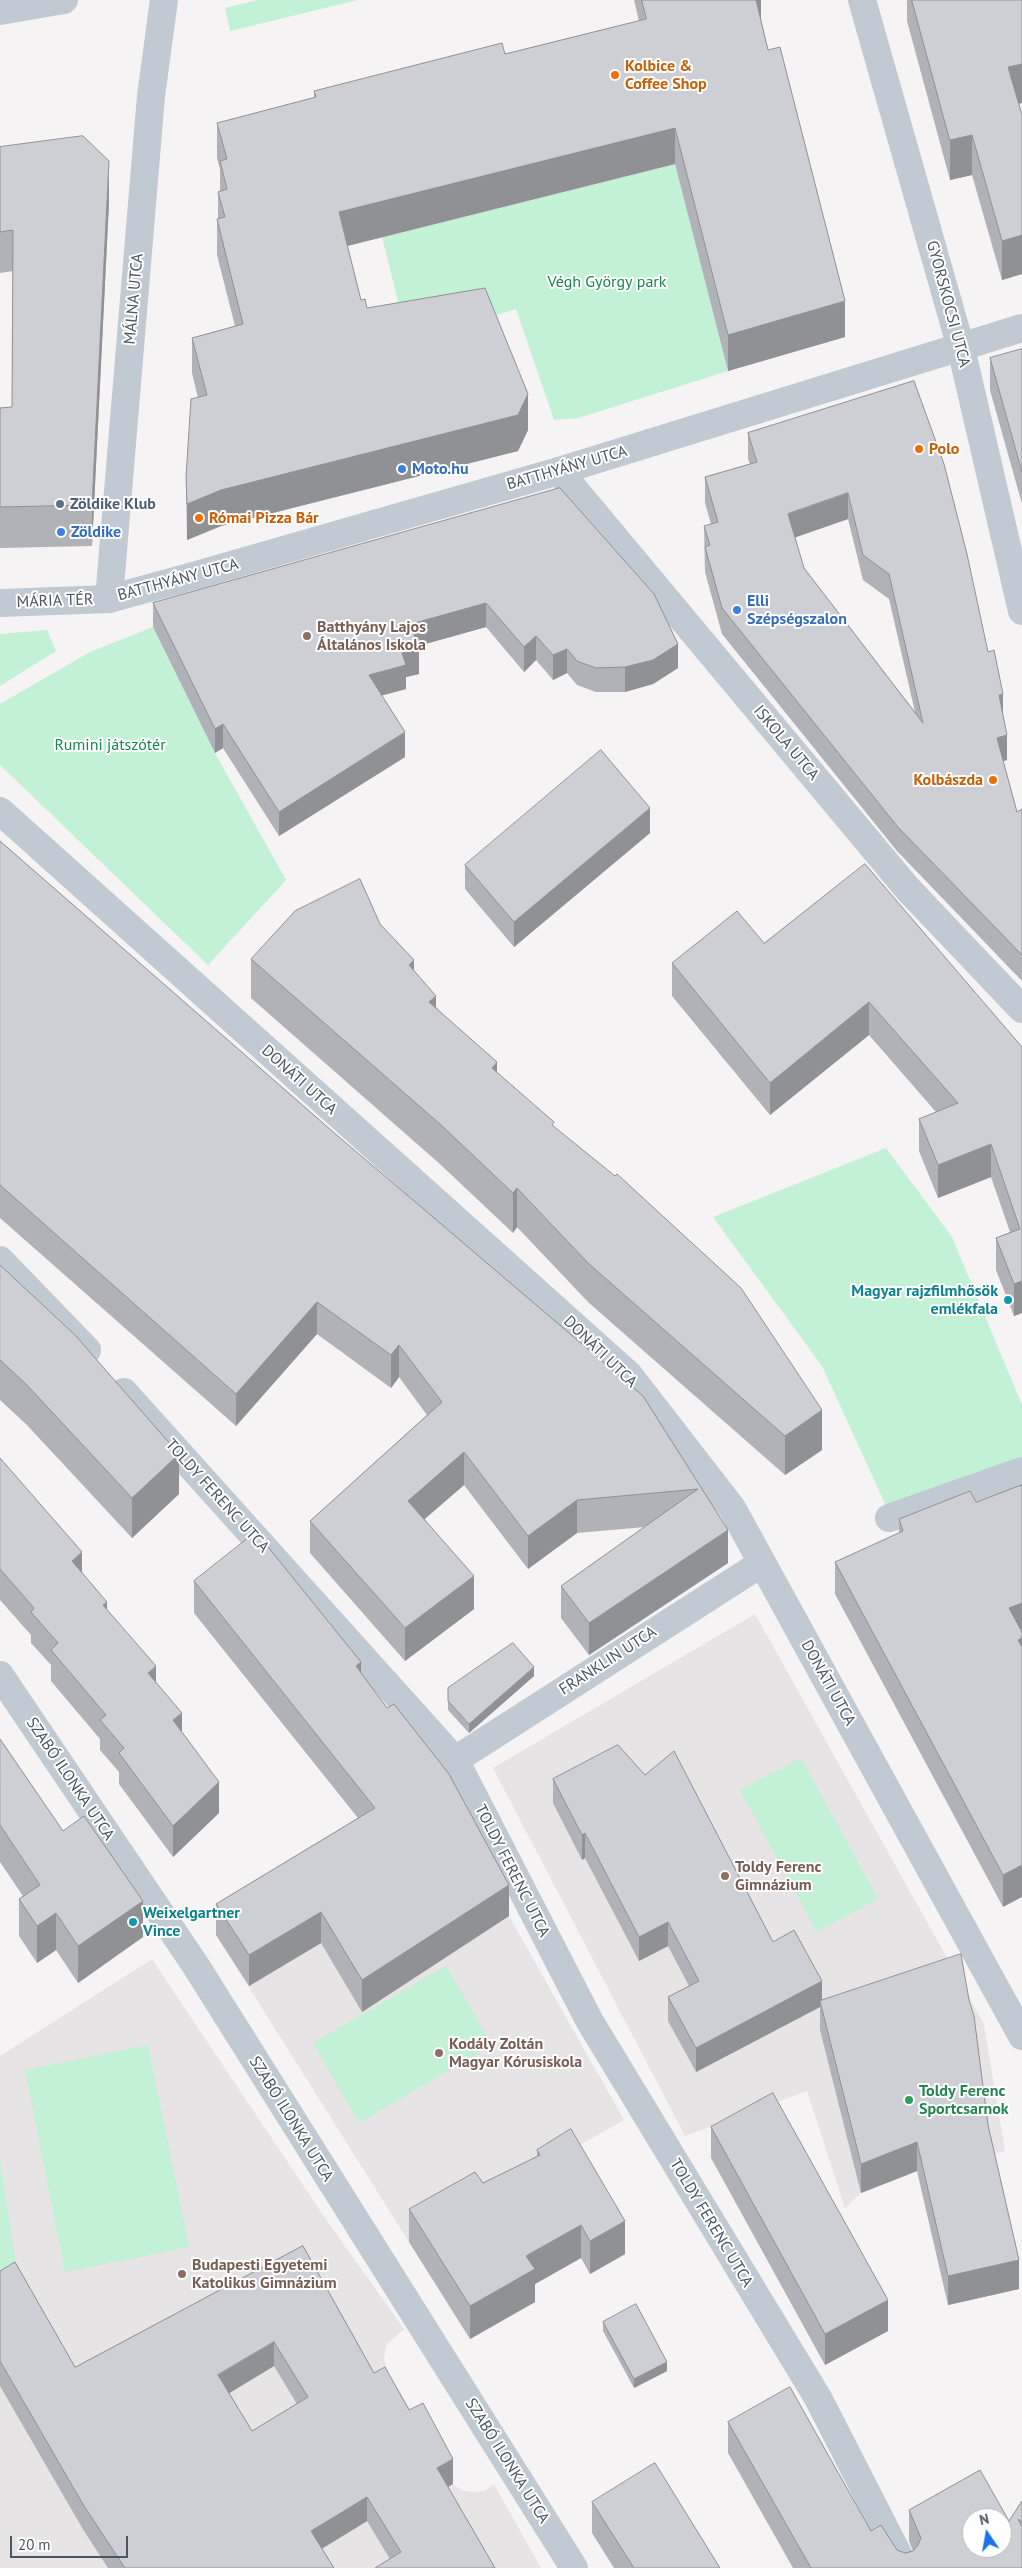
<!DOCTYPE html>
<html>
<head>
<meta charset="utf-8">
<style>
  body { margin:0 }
  #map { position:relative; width:1022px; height:2568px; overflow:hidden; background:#f5f3f3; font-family:"PT Sans",sans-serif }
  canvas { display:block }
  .north { position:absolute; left:962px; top:2508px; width:50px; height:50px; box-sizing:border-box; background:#fff; border:1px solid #b7bbc0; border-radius:50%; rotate:348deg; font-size:14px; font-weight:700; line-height:20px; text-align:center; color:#4a5661 }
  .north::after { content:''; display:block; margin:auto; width:18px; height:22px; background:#1a73e8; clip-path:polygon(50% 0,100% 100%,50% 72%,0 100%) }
  .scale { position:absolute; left:10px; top:2536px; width:118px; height:22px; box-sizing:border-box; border:2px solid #4a5661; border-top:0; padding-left:6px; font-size:15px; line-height:18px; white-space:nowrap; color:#4a5661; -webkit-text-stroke:4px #fff; paint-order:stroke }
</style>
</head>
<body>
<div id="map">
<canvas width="1022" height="2568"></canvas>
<div class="north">N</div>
<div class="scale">20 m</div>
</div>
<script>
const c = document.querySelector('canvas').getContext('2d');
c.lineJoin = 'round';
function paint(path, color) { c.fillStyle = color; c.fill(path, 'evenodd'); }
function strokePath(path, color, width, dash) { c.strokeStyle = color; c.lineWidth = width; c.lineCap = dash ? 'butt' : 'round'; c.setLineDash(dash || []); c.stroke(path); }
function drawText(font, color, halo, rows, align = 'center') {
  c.font = font + ' "PT Sans",sans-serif'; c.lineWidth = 4; c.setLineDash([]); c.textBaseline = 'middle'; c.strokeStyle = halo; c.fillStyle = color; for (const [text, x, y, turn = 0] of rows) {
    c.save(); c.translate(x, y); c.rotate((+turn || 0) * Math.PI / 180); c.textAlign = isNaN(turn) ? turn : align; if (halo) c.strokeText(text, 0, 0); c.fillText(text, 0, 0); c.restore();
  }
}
paint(new Path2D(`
  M 755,1614 L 984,2024 L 1005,2151 L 917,2171 L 861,2193 L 845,2208 L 807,2091 L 685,2136 L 493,1768 Z
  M 445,1796 L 509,1916 L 624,2120 L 409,2242 L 216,1935 Z
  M 152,1959 L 325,2218 L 404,2329 L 387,2344 L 384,2358 L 388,2373 L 427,2435 L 453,2484 L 461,2490 L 473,2492 L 484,2491 L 494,2484 L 541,2568 L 0,2568 L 0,2056 Z`), '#e6e4e5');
paint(new Path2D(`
  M 258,0 L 358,0 L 230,31 L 225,8 Z
  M 675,164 L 728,371 L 578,418 L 554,420 L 516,309 L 487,318 L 405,329 L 382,237 Z
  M 153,627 L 215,753 L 286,880 L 208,965 L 0,765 L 0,704 L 90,652 Z
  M 47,630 L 56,651 L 0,686 L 0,634 Z
  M 886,1148 L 952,1237 L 1022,1405 L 1022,1461 L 887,1508 L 822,1366 L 713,1217 Z
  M 801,1758 L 878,1899 L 817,1932 L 740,1790 Z
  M 446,1966 L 492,2045 L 359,2123 L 313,2043 Z
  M 148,2045 L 189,2247 L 65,2272 L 25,2070 Z
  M 0,2159 L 17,2272 L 0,2275 Z`), '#c3f1d5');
strokePath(new Path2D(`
  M 862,0 L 961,348 L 1022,611
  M 559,471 L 907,888 L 1022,1009
  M 109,599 L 151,96 L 164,0
  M 0,811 L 629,1375 L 732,1508 L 1022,2036
  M 0,1260 L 87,1350
  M 124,1392 L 455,1760 L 589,2020 L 818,2398 L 905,2568
  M 889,1518 L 1022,1471
  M 0,1675 L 196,1966 L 574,2568
  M 455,1760 L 762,1563`), '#c1cad2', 28);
strokePath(new Path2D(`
  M 0,11 L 64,0
  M 0,603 L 109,599 L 193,576 L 559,471 L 1022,328`), '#c1cad2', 28);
paint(new Path2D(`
  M 634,0 L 761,0 L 761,20 L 768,50 L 845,337 L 728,371 L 675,164 L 347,246 L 361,300 L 367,308 L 528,430 L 518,451 L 221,526 L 187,540 L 186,477 L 198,398 L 192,373 L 192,338 L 235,326 L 217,255 L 217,219 L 218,219 L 218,192 L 220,191 L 220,169 L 217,158 L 217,123 L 314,98 L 314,91 L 505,54 L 639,21 Z
  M 907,0 L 1022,0 L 1019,104 L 1022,115 L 1022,274 L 1002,280 L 972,175 L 950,180 L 907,21 Z
  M 0,147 L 109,202 L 92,546 L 0,548 L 0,408 L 12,407 L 13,271 L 0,273 Z
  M 1022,349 L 1022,504 L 990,390 L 990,358 Z
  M 914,381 L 988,652 L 1003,715 L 1007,760 L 1003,761 L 1017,812 L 1022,809 L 1022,981 L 897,851 L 722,634 L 705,572 L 704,526 L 711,524 L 705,503 L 705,477 L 750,464 L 748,459 L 748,433 ZM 848,519 L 863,580 L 889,599 L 915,712 L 804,568 L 795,537 Z
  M 560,488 L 678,668 L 653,684 L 625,692 L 596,692 L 577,685 L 567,673 L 553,680 L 536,660 L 524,672 L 486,627 L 418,646 L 419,674 L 406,677 L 406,689 L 382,695 L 405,757 L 279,836 L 223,748 L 215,753 L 153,627 L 153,603 Z
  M 650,833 L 514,947 L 465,889 L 465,865 Z
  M 0,841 L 339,1137 L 643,1396 L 728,1530 L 728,1563 L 589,1655 L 561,1618 L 561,1586 L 645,1527 L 577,1533 L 528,1569 L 464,1485 L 425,1519 L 474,1609 L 405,1661 L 310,1553 L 310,1521 L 427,1415 L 399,1377 L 391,1388 L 317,1334 L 236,1426 L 0,1218 Z
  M 380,924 L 414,971 L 436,1007 L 497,1073 L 554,1127 L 822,1450 L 785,1475 L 588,1302 L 517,1227 L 513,1233 L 441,1165 L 251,998 L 251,959 Z
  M 764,943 L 1022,1047 L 1022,1313 L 1014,1316 L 996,1270 L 996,1238 L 1010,1232 L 991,1177 L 938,1198 L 919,1151 L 919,1119 L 936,1112 L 869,1035 L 770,1115 L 672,996 L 672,963 Z
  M 0,1265 L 179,1494 L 132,1538 L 26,1424 L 0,1400 Z
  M 0,1458 L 82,1572 L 156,1682 L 182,1733 L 219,1813 L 173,1857 L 119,1784 L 119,1772 L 100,1750 L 100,1739 L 51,1681 L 51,1665 L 31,1643 L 31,1635 L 0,1600 Z
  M 1022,1485 L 1003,1907 L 835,1594 L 835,1562 L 899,1533 L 899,1519 L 976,1502 Z
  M 194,1581 L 361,1672 L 509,1916 L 362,2012 L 321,1943 L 249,1986 L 216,1935 L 216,1904 L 358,1818 L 194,1613 Z
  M 534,1676 L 469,1733 L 448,1710 L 448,1688 Z
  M 0,1739 L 63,1831 L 143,1937 L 78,1983 L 56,1950 L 37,1963 L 19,1936 L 19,1899 L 23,1896 L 0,1862 Z
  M 553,1779 L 773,1942 L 822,2000 L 988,2125 L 1019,2289 L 948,2305 L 917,2171 L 861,2193 L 820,2030 L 820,2007 L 696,2072 L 668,2021 L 668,1997 L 689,1986 L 668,1946 L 639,1961 L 585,1858 L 582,1860 L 553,1803 Z
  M 711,2127 L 888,2331 L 825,2365 L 711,2158 Z
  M 537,2150 L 625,2254 L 590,2274 L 581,2258 L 535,2284 L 535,2302 L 470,2339 L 409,2242 L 409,2209 L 483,2183 L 537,2157 Z
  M 303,2246 L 374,2373 L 409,2410 L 453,2484 L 448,2487 L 495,2568 L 390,2559 L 367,2521 L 322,2549 L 334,2568 L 108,2568 L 84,2531 L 0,2386 L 0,2271 L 75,2367 ZM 274,2366 L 297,2404 L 252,2431 L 229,2393 Z
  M 603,2322 L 667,2371 L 634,2388 L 603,2331 Z
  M 728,2422 L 897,2550 L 905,2553 L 913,2551 L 909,2541 L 909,2510 L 1009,2521 L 1022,2501 L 1022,2568 L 793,2568 L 728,2453 Z
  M 592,2502 L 720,2568 L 614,2568 L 592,2533 Z`), '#b0b2b7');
paint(new Path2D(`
  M 753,0 L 761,0 L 761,23 Z
  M 1022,64 L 1022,103 L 1008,107 L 1008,67 Z
  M 675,128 L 675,164 L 339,248 L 339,212 Z
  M 972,135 L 972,175 L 950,180 L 950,140 Z
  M 109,161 L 109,202 L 92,546 L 92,505 Z
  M 1022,235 L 1022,274 L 1002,280 L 1002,241 Z
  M 845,301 L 845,337 L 728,371 L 728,335 Z
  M 528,394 L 528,430 L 518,451 L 221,526 L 187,540 L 187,504 L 221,490 Z
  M 848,493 L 848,519 L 788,540 L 788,514 Z
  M 486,603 L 486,627 L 411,648 L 411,624 Z
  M 536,636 L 536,660 L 524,672 L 524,647 Z
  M 678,644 L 678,668 L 653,684 L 625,692 L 625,667 Z
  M 567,649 L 567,673 L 553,680 L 553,655 Z
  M 419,650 L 419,674 L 406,677 L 406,689 L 369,699 L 369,675 L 402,653 Z
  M 1003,694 L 1003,720 L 999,695 Z
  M 223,724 L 223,748 L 215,753 L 215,729 Z
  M 405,732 L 405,757 L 279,836 L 279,812 Z
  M 1007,735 L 1007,760 L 997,763 L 997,738 Z
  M 650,808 L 650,833 L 514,947 L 514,922 Z
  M 414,960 L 414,1000 L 409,965 Z
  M 436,996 L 436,1035 L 429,1002 Z
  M 869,1002 L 869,1035 L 770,1115 L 770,1083 Z
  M 497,1062 L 497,1101 L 492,1068 Z
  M 991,1144 L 991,1177 L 938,1198 L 938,1165 Z
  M 517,1188 L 517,1227 L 513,1233 L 513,1193 Z
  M 1022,1281 L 1022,1313 L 1014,1316 L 1014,1284 Z
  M 317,1302 L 317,1334 L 236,1426 L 236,1394 Z
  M 399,1345 L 399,1377 L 391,1388 L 391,1355 Z
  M 822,1410 L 822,1450 L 785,1475 L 785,1436 Z
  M 464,1452 L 464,1485 L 408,1533 L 408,1501 Z
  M 179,1454 L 179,1494 L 132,1538 L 132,1498 Z
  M 577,1500 L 577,1533 L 528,1569 L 528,1536 Z
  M 728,1530 L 728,1563 L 589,1655 L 589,1623 Z
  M 82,1552 L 82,1583 L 72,1561 Z
  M 474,1576 L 474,1609 L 405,1661 L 405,1628 Z
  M 107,1602 L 107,1632 L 103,1605 Z
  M 1022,1603 L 1022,1635 L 1009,1608 Z
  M 1022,1637 L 1022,1670 L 1018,1640 Z
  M 361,1662 L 361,1694 L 356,1666 Z
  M 156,1666 L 156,1697 L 148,1673 Z
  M 534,1667 L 534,1676 L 469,1733 L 469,1724 Z
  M 182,1713 L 182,1743 L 173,1720 Z
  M 219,1782 L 219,1813 L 173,1857 L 173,1826 Z
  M 585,1833 L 585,1858 L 582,1860 L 582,1835 Z
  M 1022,1865 L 1022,1897 L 1003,1907 L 1003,1875 Z
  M 509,1885 L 509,1916 L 362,2012 L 362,1980 Z
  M 143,1901 L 143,1937 L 78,1983 L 78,1946 Z
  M 321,1912 L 321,1943 L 249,1986 L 249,1955 Z
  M 56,1913 L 56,1950 L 37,1963 L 37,1926 Z
  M 668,1922 L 668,1946 L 639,1961 L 639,1937 Z
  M 822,1981 L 822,2006 L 820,2001 L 820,2007 L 696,2072 L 696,2048 Z
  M 917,2142 L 917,2171 L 861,2193 L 861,2164 Z
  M 625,2221 L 625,2254 L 590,2274 L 590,2241 Z
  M 581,2225 L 581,2258 L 535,2284 L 535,2302 L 470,2339 L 470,2306 L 526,2256 Z
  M 1019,2260 L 1019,2289 L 948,2305 L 948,2276 Z
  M 888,2300 L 888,2331 L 825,2365 L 825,2334 Z
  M 274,2342 L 274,2366 L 218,2400 L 218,2375 Z
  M 667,2362 L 667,2371 L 634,2388 L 634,2379 Z
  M 453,2459 L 453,2484 L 437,2493 L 437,2468 Z
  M 367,2497 L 367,2521 L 311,2555 L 311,2531 Z`), '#909195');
const building = new Path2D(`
  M 642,0 L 756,0 L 768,50 L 780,47 L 845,301 L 728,335 L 675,128 L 339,212 L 361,300 L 365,299 L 367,308 L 485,288 L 528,394 L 518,415 L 221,490 L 187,504 L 186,477 L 191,399 L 207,395 L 192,338 L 243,324 L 217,219 L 225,217 L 218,192 L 227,189 L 220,161 L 227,159 L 217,123 L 316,97 L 314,91 L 502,43 L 505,54 L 646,19 Z
  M 912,0 L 1022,0 L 1022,64 L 1008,67 L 1022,115 L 1022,235 L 1002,241 L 972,135 L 950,140 Z
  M 83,136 L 109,161 L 92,505 L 0,507 L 0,408 L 12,407 L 13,230 L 0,232 L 0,147 Z
  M 1022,349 L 1022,472 L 990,358 Z
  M 914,381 L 944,464 L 967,554 L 988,652 L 994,650 L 1003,694 L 999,695 L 1007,735 L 997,738 L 1017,812 L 1022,809 L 1022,955 L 897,826 L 722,608 L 705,547 L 710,545 L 704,526 L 718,522 L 705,477 L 757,462 L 748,433 ZM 848,493 L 863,555 L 889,574 L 923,723 L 804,568 L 788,514 Z
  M 560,488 L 654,594 L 678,644 L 653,660 L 625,667 L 596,668 L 577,661 L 567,649 L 553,655 L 536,636 L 524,647 L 486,603 L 411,624 L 419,650 L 402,653 L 406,665 L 369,675 L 405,732 L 279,812 L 223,724 L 215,729 L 153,603 Z
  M 601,750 L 650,808 L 514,922 L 465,865 Z
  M 0,841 L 339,1137 L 643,1396 L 728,1530 L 589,1623 L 561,1586 L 698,1489 L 577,1500 L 528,1536 L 464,1452 L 408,1501 L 474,1576 L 405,1628 L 310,1521 L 442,1402 L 399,1345 L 391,1355 L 317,1302 L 236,1394 L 0,1185 Z
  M 865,864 L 1022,1047 L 1022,1281 L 1014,1284 L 996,1238 L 1020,1229 L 991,1144 L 938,1165 L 919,1119 L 958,1103 L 869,1002 L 770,1083 L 672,963 L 737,911 L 764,943 Z
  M 360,879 L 380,924 L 414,960 L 409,965 L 436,996 L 429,1002 L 497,1062 L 492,1068 L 554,1122 L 552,1125 L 615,1176 L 617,1174 L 741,1288 L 822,1410 L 785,1436 L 588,1263 L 517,1188 L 513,1193 L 441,1125 L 251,959 L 295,911 Z
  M 0,1265 L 75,1335 L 179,1454 L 132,1498 L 26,1384 L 0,1360 Z
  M 0,1458 L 82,1552 L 72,1561 L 107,1602 L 103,1605 L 156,1666 L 148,1673 L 182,1713 L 173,1720 L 219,1782 L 173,1826 L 119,1753 L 124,1748 L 100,1720 L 106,1715 L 51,1650 L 58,1643 L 31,1612 L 34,1608 L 0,1569 Z
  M 1022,1485 L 1022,1603 L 1009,1608 L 1022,1632 L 1022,1637 L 1018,1640 L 1022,1647 L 1022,1865 L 1003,1875 L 835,1562 L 903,1531 L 899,1519 L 970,1491 L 976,1502 Z
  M 256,1532 L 361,1662 L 356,1666 L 387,1708 L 394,1704 L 449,1774 L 509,1885 L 362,1980 L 321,1912 L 249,1955 L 216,1904 L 375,1808 L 194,1581 Z
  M 513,1643 L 534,1667 L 469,1724 L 448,1701 L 448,1688 Z
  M 0,1739 L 63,1831 L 84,1816 L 143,1901 L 78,1946 L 56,1913 L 37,1926 L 19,1899 L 40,1885 L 0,1825 Z
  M 618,1745 L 645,1775 L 674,1751 L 773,1942 L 794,1930 L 822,1981 L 696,2048 L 668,1997 L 699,1981 L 668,1922 L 639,1937 L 585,1833 L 582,1835 L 553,1779 Z
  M 961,1954 L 969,2000 L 974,2016 L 988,2125 L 1019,2260 L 948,2276 L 917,2142 L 861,2164 L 820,2001 Z
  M 773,2093 L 888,2300 L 825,2334 L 711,2127 Z
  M 571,2129 L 625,2221 L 590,2241 L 581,2225 L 526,2256 L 535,2269 L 470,2306 L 409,2209 L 475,2172 L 483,2183 L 540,2155 L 537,2150 Z
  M 303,2246 L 374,2373 L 385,2367 L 409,2410 L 423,2403 L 453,2459 L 437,2468 L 495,2568 L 375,2568 L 401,2552 L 367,2497 L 311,2531 L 334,2568 L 125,2568 L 84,2506 L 0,2361 L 0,2271 L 15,2262 L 75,2367 ZM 274,2342 L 308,2397 L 252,2431 L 218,2375 Z
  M 636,2304 L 667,2362 L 634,2379 L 603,2322 Z
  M 790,2387 L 871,2531 L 881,2525 L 897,2550 L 905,2553 L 913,2551 L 918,2545 L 921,2538 L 909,2510 L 980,2470 L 1009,2521 L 1022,2501 L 1022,2522 L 1018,2519 L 1022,2527 L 1022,2568 L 811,2568 L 728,2422 ZM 972,2518 L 1002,2518 L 1002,2548 L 972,2548 Z
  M 655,2463 L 720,2568 L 634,2568 L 592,2502 Z`);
paint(building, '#cdcfd5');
strokePath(building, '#909195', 1);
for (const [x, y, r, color] of [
  [615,75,5,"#e8710a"],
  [919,449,5,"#e8710a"],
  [402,469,5,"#3f7fe0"],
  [60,504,5,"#5c6f8a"],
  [199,518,5,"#e8710a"],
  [61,532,5,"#3f7fe0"],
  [737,610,5,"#3f7fe0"],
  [307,636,5,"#8d6e63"],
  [993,780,5,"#e8710a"],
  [1008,1300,5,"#0f9aa8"],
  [725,1876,5,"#8d6e63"],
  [133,1922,5,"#0f9aa8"],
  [439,2053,5,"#8d6e63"],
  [909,2100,5,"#2e9e5b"],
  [182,2274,5,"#8d6e63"]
]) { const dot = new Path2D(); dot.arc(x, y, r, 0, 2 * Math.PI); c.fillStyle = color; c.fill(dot); strokePath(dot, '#fff', 2); }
drawText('bold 16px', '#c56008', '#fff', [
  ["Kolbice &",625,66],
  ["Coffee Shop",625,84],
  ["Polo",929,449],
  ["Római Pizza Bár",209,518],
  ["Kolbászda",983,780,"right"]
], 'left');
drawText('16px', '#17864f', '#fff', [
  ["Végh György park",607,282],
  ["Rumini játszótér",110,745]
]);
drawText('16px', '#4a5661', '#fff', [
  ["MÁLNA UTCA",134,299,-85],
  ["GYORSKOCSI UTCA",948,304,75],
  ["BATTHYÁNY UTCA",567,468,-16],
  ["BATTHYÁNY UTCA",178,580,-15],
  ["MÁRIA TÉR",55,601,-2],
  ["ISKOLA UTCA",786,743,50],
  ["DONÁTI UTCA",299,1080,42],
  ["DONÁTI UTCA",600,1352,44],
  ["TOLDY FERENC UTCA",217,1496,48],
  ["FRANKLIN UTCA",608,1661,-33],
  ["DONÁTI UTCA",828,1683,61],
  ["SZABÓ ILONKA UTCA",70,1779,56],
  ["TOLDY FERENC UTCA",512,1871,63],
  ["SZABÓ ILONKA UTCA",291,2119,58],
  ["TOLDY FERENC UTCA",711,2223,59],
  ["SZABÓ ILONKA UTCA",507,2461,58]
]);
drawText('bold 16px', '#366cbe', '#fff', [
  ["Moto.hu",412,469],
  ["Zöldike",71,532],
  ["Elli",747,601],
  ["Szépségszalon",747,619]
], 'left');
drawText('bold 16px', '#4e5e75', '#fff', [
  ["Zöldike Klub",70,504]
], 'left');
drawText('bold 16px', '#785e54', '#fff', [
  ["Batthyány Lajos",317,627],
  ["Általános Iskola",317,645],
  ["Toldy Ferenc",735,1867],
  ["Gimnázium",735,1885],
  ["Kodály Zoltán",449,2044],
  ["Magyar Kórusiskola",449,2062],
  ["Budapesti Egyetemi",192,2265],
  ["Katolikus Gimnázium",192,2283]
], 'left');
drawText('bold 16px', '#0d838f', '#fff', [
  ["Magyar rajzfilmhősök",998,1291],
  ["emlékfala",998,1309],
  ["Weixelgartner",143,1913,"left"],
  ["Vince",143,1931,"left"]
], 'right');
drawText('bold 16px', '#27864d', '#fff', [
  ["Toldy Ferenc",919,2091],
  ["Sportcsarnok",919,2109]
], 'left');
</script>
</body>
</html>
